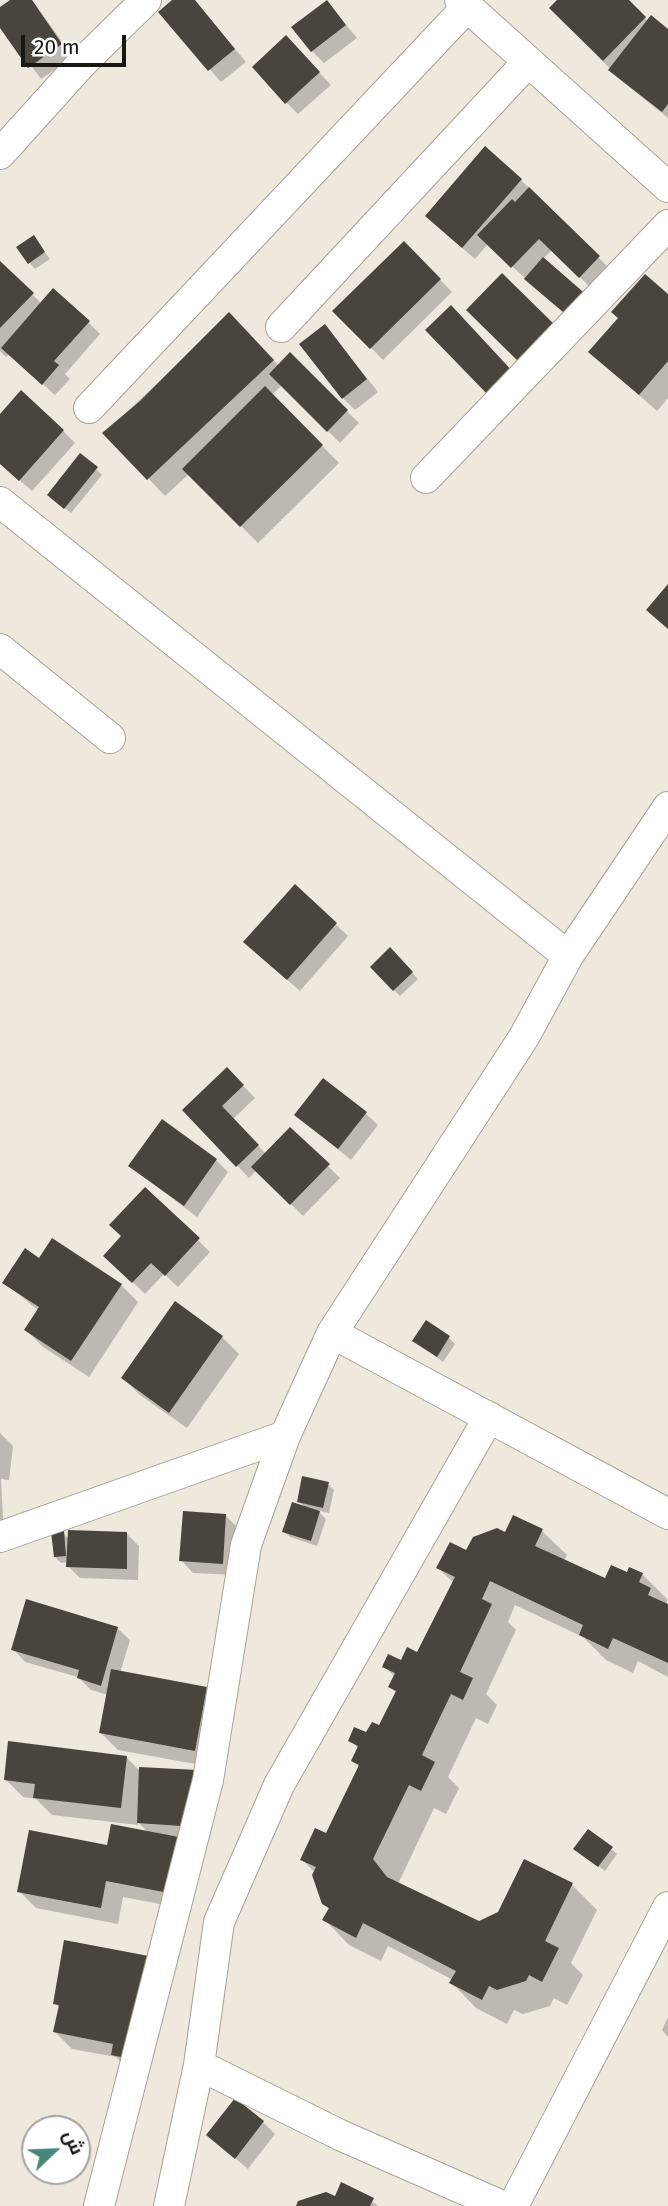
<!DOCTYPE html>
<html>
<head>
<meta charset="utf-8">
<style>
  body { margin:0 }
  #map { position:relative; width:668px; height:2206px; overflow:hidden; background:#eee8dd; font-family:"Fira Sans",Cairo,sans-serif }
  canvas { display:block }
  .north { position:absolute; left:21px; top:2115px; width:70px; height:70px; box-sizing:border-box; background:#fff; border:2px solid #a3a2a1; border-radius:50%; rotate:67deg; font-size:19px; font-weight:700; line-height:28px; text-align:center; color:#191714 }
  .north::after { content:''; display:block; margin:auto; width:24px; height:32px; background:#458778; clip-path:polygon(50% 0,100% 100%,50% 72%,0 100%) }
  .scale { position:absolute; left:21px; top:35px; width:105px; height:32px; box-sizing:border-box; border:4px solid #191714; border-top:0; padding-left:9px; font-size:21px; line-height:24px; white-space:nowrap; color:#191714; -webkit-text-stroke:5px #fff; paint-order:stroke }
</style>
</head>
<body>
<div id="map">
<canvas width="668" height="2206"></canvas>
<div class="north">ش</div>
<div class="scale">20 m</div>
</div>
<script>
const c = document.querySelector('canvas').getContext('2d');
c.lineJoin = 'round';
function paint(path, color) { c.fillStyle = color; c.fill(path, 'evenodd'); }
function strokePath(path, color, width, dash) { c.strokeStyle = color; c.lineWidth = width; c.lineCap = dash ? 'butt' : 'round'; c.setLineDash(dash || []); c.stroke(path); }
paint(new Path2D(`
  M 13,0 L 32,0 L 73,57 L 41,79 L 0,25 L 0,9 Z
  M 175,0 L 194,0 L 246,62 L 221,82 L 160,12 Z
  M 559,0 L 627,0 L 648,21 L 668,31 L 668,118 L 623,82 L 551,8 Z
  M 326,1 L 357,38 L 324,63 L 312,51 Z
  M 298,50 L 331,85 L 298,114 L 286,102 Z
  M 521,180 L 611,270 L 592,289 L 552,250 L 543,259 L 539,291 L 488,244 L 475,259 L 439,228 Z
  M 33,237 L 50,259 L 35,269 L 30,263 Z
  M 404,243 L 452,292 L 383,360 L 335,311 Z
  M 0,263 L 42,304 L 88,322 L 100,334 L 65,374 L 70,379 L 55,395 L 9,354 L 6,357 L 0,351 Z
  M 668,296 L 668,398 L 657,411 L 608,368 L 619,318 Z
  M 229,315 L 279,366 L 290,355 L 359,423 L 340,443 L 282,385 L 272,395 L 339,463 L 258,543 L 189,474 L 165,496 L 105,433 Z
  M 325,326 L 378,392 L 355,410 L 343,398 Z
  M 0,417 L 63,431 L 75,443 L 32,491 L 0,463 Z
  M 96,469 L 102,475 L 71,513 L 55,500 Z
  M 295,886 L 348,936 L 300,991 L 258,954 Z
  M 390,950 L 418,979 L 400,996 L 372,967 Z
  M 227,1069 L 255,1098 L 233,1119 L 266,1154 L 290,1129 L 340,1178 L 303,1216 L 257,1170 L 249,1178 L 185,1110 Z
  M 365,1113 L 378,1125 L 351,1160 L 296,1115 Z
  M 216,1160 L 228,1172 L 197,1217 L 130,1166 Z
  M 198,1240 L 210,1252 L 178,1287 L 164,1274 L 145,1294 L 105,1255 Z
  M 40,1260 L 121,1285 L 138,1302 L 89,1377 L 43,1347 L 26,1330 L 39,1311 L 5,1283 Z
  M 222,1337 L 239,1354 L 187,1428 L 140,1395 L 123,1378 Z
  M 449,1338 L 455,1344 L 443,1362 L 415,1341 Z
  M 0,1433 L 13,1446 L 9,1480 L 1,1479 L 4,1539 L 0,1539 Z
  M 328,1484 L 334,1490 L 329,1513 L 317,1510 L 326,1519 L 317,1546 L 290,1537 L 284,1531 L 306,1508 L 299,1502 Z
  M 225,1515 L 238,1528 L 235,1575 L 193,1573 L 181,1560 Z
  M 542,1531 L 567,1555 L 564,1561 L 606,1581 L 642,1574 L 667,1599 L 668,1677 L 638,1661 L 633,1673 L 606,1660 L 583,1637 L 515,1605 L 508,1622 L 516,1630 L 486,1694 L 497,1705 L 488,1724 L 476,1718 L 448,1777 L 459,1788 L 446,1814 L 434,1808 L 398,1884 L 479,1923 L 572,1885 L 597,1910 L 571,1963 L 583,1975 L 567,2005 L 554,1998 L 550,2006 L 523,2014 L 514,2010 L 507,2024 L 476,2008 L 452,1983 L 453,1980 L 388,1946 L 381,1961 L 349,1945 L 325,1920 L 330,1910 L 324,1904 L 315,1873 L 302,1859 L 327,1835 L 360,1768 L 353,1761 L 359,1749 L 350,1740 L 380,1728 L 397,1693 L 390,1687 L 395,1677 L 384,1666 L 417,1654 L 454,1583 L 438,1568 L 506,1534 Z
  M 63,1533 L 69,1539 L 127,1534 L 139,1546 L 138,1580 L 80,1578 L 68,1566 L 68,1562 L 61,1563 L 55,1557 Z
  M 117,1628 L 130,1640 L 120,1673 L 206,1688 L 223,1705 L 212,1767 L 118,1750 L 101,1733 L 108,1695 L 91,1690 L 78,1677 L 25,1662 L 13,1649 Z
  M 126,1757 L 141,1772 L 197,1772 L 200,1857 L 191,1910 L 123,1897 L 118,1924 L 36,1908 L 19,1891 L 109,1847 L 149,1833 L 138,1822 L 138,1825 L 52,1815 L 36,1799 L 23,1797 L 6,1780 Z
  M 611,1849 L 617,1854 L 605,1871 L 582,1854 Z
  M 170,1975 L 148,2075 L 130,2071 L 116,2057 L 72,2049 L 55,2032 L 60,2008 L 54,2003 Z
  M 668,2017 L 668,2037 L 662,2030 Z
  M 263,2122 L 275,2134 L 248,2169 L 208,2135 Z
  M 342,2184 L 379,2206 L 298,2206 L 336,2198 Z`), '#0003');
paint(new Path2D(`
  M 10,0 L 32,0 L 62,44 L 28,68 L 0,28 L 0,7 Z
  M 172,0 L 195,0 L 235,49 L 208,71 L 158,12 Z
  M 327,0 L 346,25 L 311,52 L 291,27 Z
  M 557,0 L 629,0 L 646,17 L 603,61 L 549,8 Z
  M 651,15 L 668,29 L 668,104 L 662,112 L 608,70 Z
  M 286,35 L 320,72 L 285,104 L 252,67 Z
  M 485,146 L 522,179 L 462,248 L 425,216 Z
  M 529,187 L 600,256 L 579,278 L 539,239 L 511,268 L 477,235 L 512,199 L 515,202 Z
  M 34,235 L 45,252 L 28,264 L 16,247 Z
  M 404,241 L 441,279 L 370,349 L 332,311 Z
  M 543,257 L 589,297 L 570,318 L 524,279 Z
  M 0,261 L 34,293 L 0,328 Z
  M 502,273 L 558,328 L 522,365 L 466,310 Z
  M 645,274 L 668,294 L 668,361 L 639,395 L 588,352 L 618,318 L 611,312 Z
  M 53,288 L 90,321 L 54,361 L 59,365 L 42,385 L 1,348 Z
  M 451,305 L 515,374 L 490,397 L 425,330 Z
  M 229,312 L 274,360 L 147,480 L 102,433 L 140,401 Z
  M 325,324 L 367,379 L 342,399 L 299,344 Z
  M 290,352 L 348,410 L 327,432 L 269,374 Z
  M 265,386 L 323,445 L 240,527 L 182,469 Z
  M 21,390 L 64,430 L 19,481 L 0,464 L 0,414 Z
  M 80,453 L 98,467 L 64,509 L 47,495 Z
  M 668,584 L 668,629 L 646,610 Z
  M 295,884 L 337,923 L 287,980 L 243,942 Z
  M 390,947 L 413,972 L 393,991 L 370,967 Z
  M 227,1067 L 244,1085 L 222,1106 L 259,1145 L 236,1167 L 182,1110 Z
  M 323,1078 L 367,1112 L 338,1149 L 294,1115 Z
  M 162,1119 L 217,1159 L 184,1206 L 128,1166 Z
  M 290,1127 L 330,1164 L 290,1205 L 251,1167 Z
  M 145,1187 L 200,1238 L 165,1276 L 151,1263 L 132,1283 L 103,1256 L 121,1236 L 109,1225 Z
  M 52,1238 L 122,1284 L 71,1361 L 24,1330 L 39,1307 L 2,1283 L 25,1248 L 39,1258 Z
  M 175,1301 L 223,1336 L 169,1413 L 121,1378 Z
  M 426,1320 L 450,1336 L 437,1357 L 412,1341 Z
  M 302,1476 L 329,1482 L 323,1508 L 297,1502 Z
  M 292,1502 L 320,1511 L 311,1541 L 282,1532 Z
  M 183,1511 L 226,1514 L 223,1564 L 179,1561 Z
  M 513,1515 L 543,1529 L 535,1546 L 605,1578 L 611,1565 L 627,1572 L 629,1567 L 643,1573 L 639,1582 L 651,1588 L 648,1595 L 668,1604 L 668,1663 L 613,1638 L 608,1649 L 579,1635 L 583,1625 L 490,1581 L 482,1599 L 492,1604 L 460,1672 L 473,1678 L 463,1700 L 451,1694 L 422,1755 L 435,1762 L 421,1791 L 409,1785 L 373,1859 L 387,1877 L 479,1921 L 498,1912 L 524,1859 L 573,1883 L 545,1941 L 559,1948 L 542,1982 L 529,1975 L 526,1981 L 497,1990 L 489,1986 L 482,2000 L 449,1983 L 456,1971 L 363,1923 L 356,1938 L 322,1920 L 329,1908 L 322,1904 L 312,1875 L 316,1867 L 300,1860 L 315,1828 L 326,1833 L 359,1765 L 351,1761 L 358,1746 L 348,1741 L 354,1727 L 366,1732 L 372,1722 L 379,1725 L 396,1691 L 388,1687 L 395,1673 L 382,1667 L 388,1654 L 401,1660 L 407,1647 L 417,1652 L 455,1577 L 436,1568 L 450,1542 L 466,1550 L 473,1537 L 497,1528 L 505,1532 Z
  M 68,1530 L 127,1532 L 127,1569 L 66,1567 Z
  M 64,1531 L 66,1556 L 54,1557 L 51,1532 Z
  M 26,1599 L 118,1627 L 101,1686 L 77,1678 L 79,1670 L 11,1650 Z
  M 111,1669 L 207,1687 L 195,1751 L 99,1733 Z
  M 8,1741 L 127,1756 L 121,1808 L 33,1798 L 35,1784 L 4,1780 Z
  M 139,1767 L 198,1770 L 196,1827 L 137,1823 Z
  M 111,1824 L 184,1838 L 174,1894 L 106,1881 L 101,1908 L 17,1892 L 29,1830 L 107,1845 Z
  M 588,1829 L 613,1847 L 598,1867 L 573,1849 Z
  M 64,1940 L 154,1957 L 131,2059 L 111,2055 L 113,2044 L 53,2032 L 59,2005 L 53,2004 Z
  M 235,2098 L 264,2121 L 235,2159 L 206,2135 Z
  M 341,2182 L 374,2198 L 370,2206 L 296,2206 L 298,2201 L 326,2192 L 335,2196 Z`), '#49443c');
const minor = new Path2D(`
  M 460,0 L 668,187
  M 0,154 L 82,63 L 146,0
  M 281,327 L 528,62
  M 89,408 L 467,7
  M 426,478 L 668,225
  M 0,502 L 568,956
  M 0,649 L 110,738
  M 332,1333 L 668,1514
  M 0,1537 L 285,1436
  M 199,2065 L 340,2135 L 502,2206
  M 99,2206 L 208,1780 L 246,1545 L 285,1436 L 332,1333 L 524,1037 L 568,956 L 668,807
  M 169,2206 L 199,2065 L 219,1922 L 279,1785 L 489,1417
  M 513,2206 L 668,1907`);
strokePath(minor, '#a7a197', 32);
strokePath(minor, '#fff', 30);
</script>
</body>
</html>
